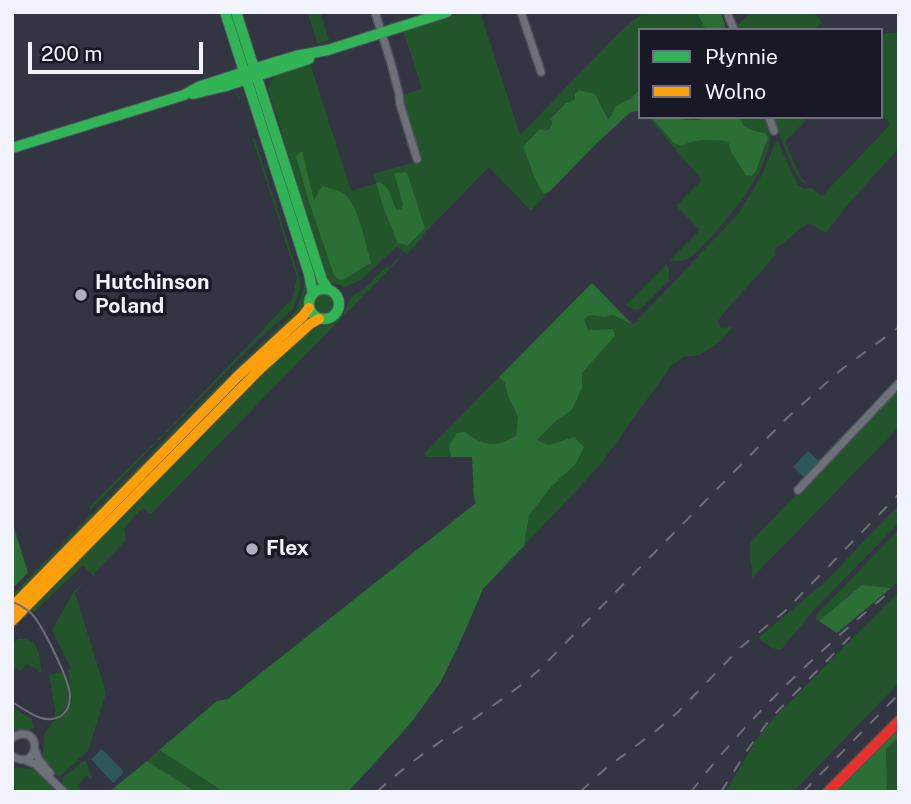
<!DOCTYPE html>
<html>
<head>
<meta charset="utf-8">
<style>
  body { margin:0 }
  #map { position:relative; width:911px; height:804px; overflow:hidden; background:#333543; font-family:"Public Sans",sans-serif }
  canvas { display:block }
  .frame { position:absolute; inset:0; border:14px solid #f1f3fd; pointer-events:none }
  .legend { position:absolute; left:638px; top:28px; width:245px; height:91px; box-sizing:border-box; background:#181925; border:2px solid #6f707b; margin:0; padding:9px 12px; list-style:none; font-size:21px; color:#f1f3fd }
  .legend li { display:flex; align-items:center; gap:14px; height:35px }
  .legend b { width:35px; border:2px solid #6f707b }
  .scale { position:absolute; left:28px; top:42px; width:175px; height:32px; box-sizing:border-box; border:4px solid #f1f3fd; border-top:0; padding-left:9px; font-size:21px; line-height:24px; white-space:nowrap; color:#f1f3fd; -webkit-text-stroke:5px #181925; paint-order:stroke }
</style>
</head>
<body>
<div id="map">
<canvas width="911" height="804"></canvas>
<div class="frame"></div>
<ul class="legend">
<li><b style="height:9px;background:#30b455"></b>Płynnie</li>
<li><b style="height:9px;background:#ff9f0a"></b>Wolno</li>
</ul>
<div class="scale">200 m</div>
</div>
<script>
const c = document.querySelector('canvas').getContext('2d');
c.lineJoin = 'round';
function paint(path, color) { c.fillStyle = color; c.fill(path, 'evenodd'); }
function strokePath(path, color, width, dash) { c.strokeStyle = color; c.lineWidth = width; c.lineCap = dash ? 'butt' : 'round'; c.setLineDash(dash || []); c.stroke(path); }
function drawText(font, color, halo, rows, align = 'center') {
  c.font = font + ' "Public Sans",sans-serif'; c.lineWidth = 7; c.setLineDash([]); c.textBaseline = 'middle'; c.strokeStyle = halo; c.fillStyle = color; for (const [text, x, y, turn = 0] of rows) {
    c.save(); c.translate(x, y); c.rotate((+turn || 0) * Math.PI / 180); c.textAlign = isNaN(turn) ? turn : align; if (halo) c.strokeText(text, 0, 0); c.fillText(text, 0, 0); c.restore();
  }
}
paint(new Path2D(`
  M 307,12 L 320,12 L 329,40 L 318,44 Z
  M 461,12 L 480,12 L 520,135 L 622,30 L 643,12 L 699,12 L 698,15 L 706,30 L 640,30 L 640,89 L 631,98 L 615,107 L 612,115 L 608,119 L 598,99 C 573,99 569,99 551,117 L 552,124 L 550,129 L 544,131 L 523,147 C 529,163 533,180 544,194 L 550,191 L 531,211 L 489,167 L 422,236 L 422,238 L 407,254 L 397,246 L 361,280 L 345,287 L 330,282 L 323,270 L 289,164 L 281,129 L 268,89 L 274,75 L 307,65 L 307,64 L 310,63 L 351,191 L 376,183 L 373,174 L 422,160 L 402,98 L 406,94 L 422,89 L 403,30 ZM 407,172 L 425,228 L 398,244 L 384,210 L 376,183 L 380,182 C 392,189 390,199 397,210 L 402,209 L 403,205 L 394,173 Z
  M 751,12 L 814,12 L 822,23 L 814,30 L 737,30 L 736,26 Z
  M 886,33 L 899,33 L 899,148 L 848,204 L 826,233 L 808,223 L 774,250 L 775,255 C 757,278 735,297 718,321 L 721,328 L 733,327 L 721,341 L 700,355 L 683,357 L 671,366 L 600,465 L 524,546 L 529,515 L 552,486 L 575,465 L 573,437 L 548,445 L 537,440 L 557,420 L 572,410 L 582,388 L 582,373 L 615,336 L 613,329 L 588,330 L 584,319 L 590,315 L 604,317 L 613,315 L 633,325 L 739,213 L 763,173 L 776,141 L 778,142 L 797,184 L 805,189 L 812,188 L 822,196 L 891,124 L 881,115 L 881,36 Z
  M 232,88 L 239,95 L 252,136 L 255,139 L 300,280 L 300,288 L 293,309 L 258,340 L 91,509 L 88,508 L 168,429 L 292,299 L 297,278 L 240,99 L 232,89 L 222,93 L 221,91 Z
  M 648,117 L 651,117 L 674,143 L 680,146 C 696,139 711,139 728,142 L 731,152 L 738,162 L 761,158 L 766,147 L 765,133 C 754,131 743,130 740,117 L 766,117 C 768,125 771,131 770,139 C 766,175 731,215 707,241 C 702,246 697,253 691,257 C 685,261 677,262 670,260 L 700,230 L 676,206 L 702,180 Z
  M 772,117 L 809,117 L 785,142 L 801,178 L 808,184 L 802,182 L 793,168 Z
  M 398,258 L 402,259 L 401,260 L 399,259 L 152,513 L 150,514 L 143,508 L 134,516 L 124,528 L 126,540 L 94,573 L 95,578 L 83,565 L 33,613 L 29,610 L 263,371 L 313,326 L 329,325 L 337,321 L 343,314 L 351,297 L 365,288 L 387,266 L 389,268 Z
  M 666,265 L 669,269 L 669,280 L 641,309 L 634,310 L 626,305 Z
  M 304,279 L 307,279 L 309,288 L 304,297 L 303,309 L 300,313 L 236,373 L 12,601 L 12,595 L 233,370 L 296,311 L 304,288 Z
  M314 304a10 10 0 1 1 20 0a10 10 0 1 1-20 0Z
  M 499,377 L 505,383 L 507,394 L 518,417 L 517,436 C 494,448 486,446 465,432 L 449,446 L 451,457 L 426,457 L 424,454 Z
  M 899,385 L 899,427 L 752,578 C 753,564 747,554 751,542 Z
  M 899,505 L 899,523 L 813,611 L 781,650 L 772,648 L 758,638 L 824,583 Z
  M 899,530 L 899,581 L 891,588 L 862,585 L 819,621 L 816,619 L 817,614 Z
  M 81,585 L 82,585 L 75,593 L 106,693 L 88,751 L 61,775 L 57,776 L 43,762 L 44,734 L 54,721 L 66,713 L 72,701 L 68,670 L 71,668 L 52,630 L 74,591 Z
  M 899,591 L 899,683 L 793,792 L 725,792 L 755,742 L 775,717 Z
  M 18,639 C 40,637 39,656 42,672 L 39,673 L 37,669 L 26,664 L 21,671 L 12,666 L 12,643 Z
  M 62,672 C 70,690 75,707 55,717 L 55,710 L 49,675 Z
  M 12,707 L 31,718 L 34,728 L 25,731 L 12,729 Z
  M 899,737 L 899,792 L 887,792 L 886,750 Z
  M 159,750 L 224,792 L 196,792 L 147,761 Z
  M 83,761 L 86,761 L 92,779 L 87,775 L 79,784 L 81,792 L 69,792 L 62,784 L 63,778 Z
  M 12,767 L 35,769 L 58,792 L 12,792 Z`), '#23552a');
paint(new Path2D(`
  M 699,12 L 721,12 L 726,30 L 706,30 L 698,15 Z
  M 640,89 L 640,111 L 631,112 L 598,142 L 550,191 L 544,194 C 533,180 530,163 523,147 L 540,129 L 544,131 L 550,129 L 552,124 L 551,118 L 566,103 L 570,102 L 575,99 L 575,94 L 579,90 L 595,94 L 608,119 L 612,115 L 615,107 L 631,98 Z
  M 651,117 C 670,117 696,123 713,117 L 740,117 C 743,130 754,131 765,133 L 768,138 L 756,171 L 752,176 L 746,175 L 731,152 L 728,142 C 711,139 696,139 681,146 L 674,143 Z
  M 302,151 L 314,201 L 322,186 C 329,188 338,190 344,194 C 357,201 367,248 371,263 L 342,280 L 338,279 L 334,275 L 309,202 L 296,156 Z
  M 407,172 L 425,228 L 407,246 L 402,243 L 398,244 L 384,210 L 376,183 L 380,182 C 393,190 390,199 397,210 L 401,209 L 403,205 L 394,173 Z
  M 592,283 L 633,325 L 613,315 L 604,317 L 590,315 L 584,319 L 588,330 L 613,329 L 615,336 L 582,373 L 582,388 L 572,410 L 557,420 L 537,440 L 548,445 L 574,437 L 584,447 L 575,465 L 552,486 L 529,515 L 524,546 L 483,589 L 462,638 L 440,683 L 410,724 L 348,792 L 224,792 L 159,750 L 217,701 L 228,699 L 476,503 L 474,498 L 472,457 L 451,457 L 449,446 L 457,433 L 465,432 C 485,446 494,448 516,436 L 518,417 L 507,394 L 505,383 L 499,377 Z
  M 12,521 L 28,573 L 12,589 Z
  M 862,585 L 891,588 L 837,633 L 819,621 Z
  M 899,725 L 899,737 L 886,750 L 887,792 L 832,792 Z
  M 147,761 L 196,792 L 109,792 Z`), '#2b6f34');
paint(new Path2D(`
  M 808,451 L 819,461 L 804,477 L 793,467 Z
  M 102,749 L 124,772 L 113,783 L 91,759 Z`), '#2d585b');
const street = new Path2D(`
  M 375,12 L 391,63 L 399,94 L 400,104 L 417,159
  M 521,12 L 541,72
  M 727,12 L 734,30
  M 769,117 L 774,131
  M 798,490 L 899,383
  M 12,738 C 42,719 42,774 12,756
  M 35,750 L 39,760 L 50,773
  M 25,760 L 35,764 L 64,792`);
const fast = new Path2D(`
  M 225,12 L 309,274 L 313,294
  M 236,12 L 322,280 L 328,289
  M 193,94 L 226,86 L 309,59
  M 12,148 L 184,95 L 198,87 L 269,64 L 296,56 L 328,50 L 447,12
  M309 304a15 15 0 1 1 30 0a15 15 0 1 1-30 0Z`);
const slow = new Path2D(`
  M 12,607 L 238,376 L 303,316 L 309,308
  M 12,621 L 261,368 L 310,324 L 319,319`);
const jam = new Path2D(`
  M 828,792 L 899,721`);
strokePath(street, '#4f515c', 10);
strokePath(fast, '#4f515c', 12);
strokePath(slow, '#4f515c', 12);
strokePath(jam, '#4f515c', 12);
strokePath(street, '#6e707a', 7);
strokePath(fast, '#30b455', 10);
strokePath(slow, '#ff9f0a', 10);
strokePath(jam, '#e5322d', 10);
strokePath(new Path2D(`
  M 12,602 C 19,604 25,608 31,613 C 42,624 70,681 70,696 C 70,704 68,711 62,715 C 55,720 48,720 41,718 C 31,715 21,707 12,702`), '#6e6f7a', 2);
strokePath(new Path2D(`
  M 377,792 C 426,745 487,715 538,671 L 787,418 L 842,369 L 899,327
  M 580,792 L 605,769 L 657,730 L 678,712 L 741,647 L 784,612 L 899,494
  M 691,792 C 750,715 819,651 893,589
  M 721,792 L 748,749 L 771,718 L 850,637
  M 803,792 L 899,694`), '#6e6f7a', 2, [12, 12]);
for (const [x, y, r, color] of [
  [81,295,7,"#aeb0bc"],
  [252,549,7,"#aeb0bc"]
]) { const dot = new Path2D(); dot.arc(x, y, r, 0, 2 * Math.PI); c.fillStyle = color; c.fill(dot); strokePath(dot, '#181925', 2.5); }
drawText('bold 21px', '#f1f3fd', '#181925', [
  ["Hutchinson",95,283],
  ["Poland",95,307],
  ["Flex",266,549]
], 'left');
</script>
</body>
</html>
